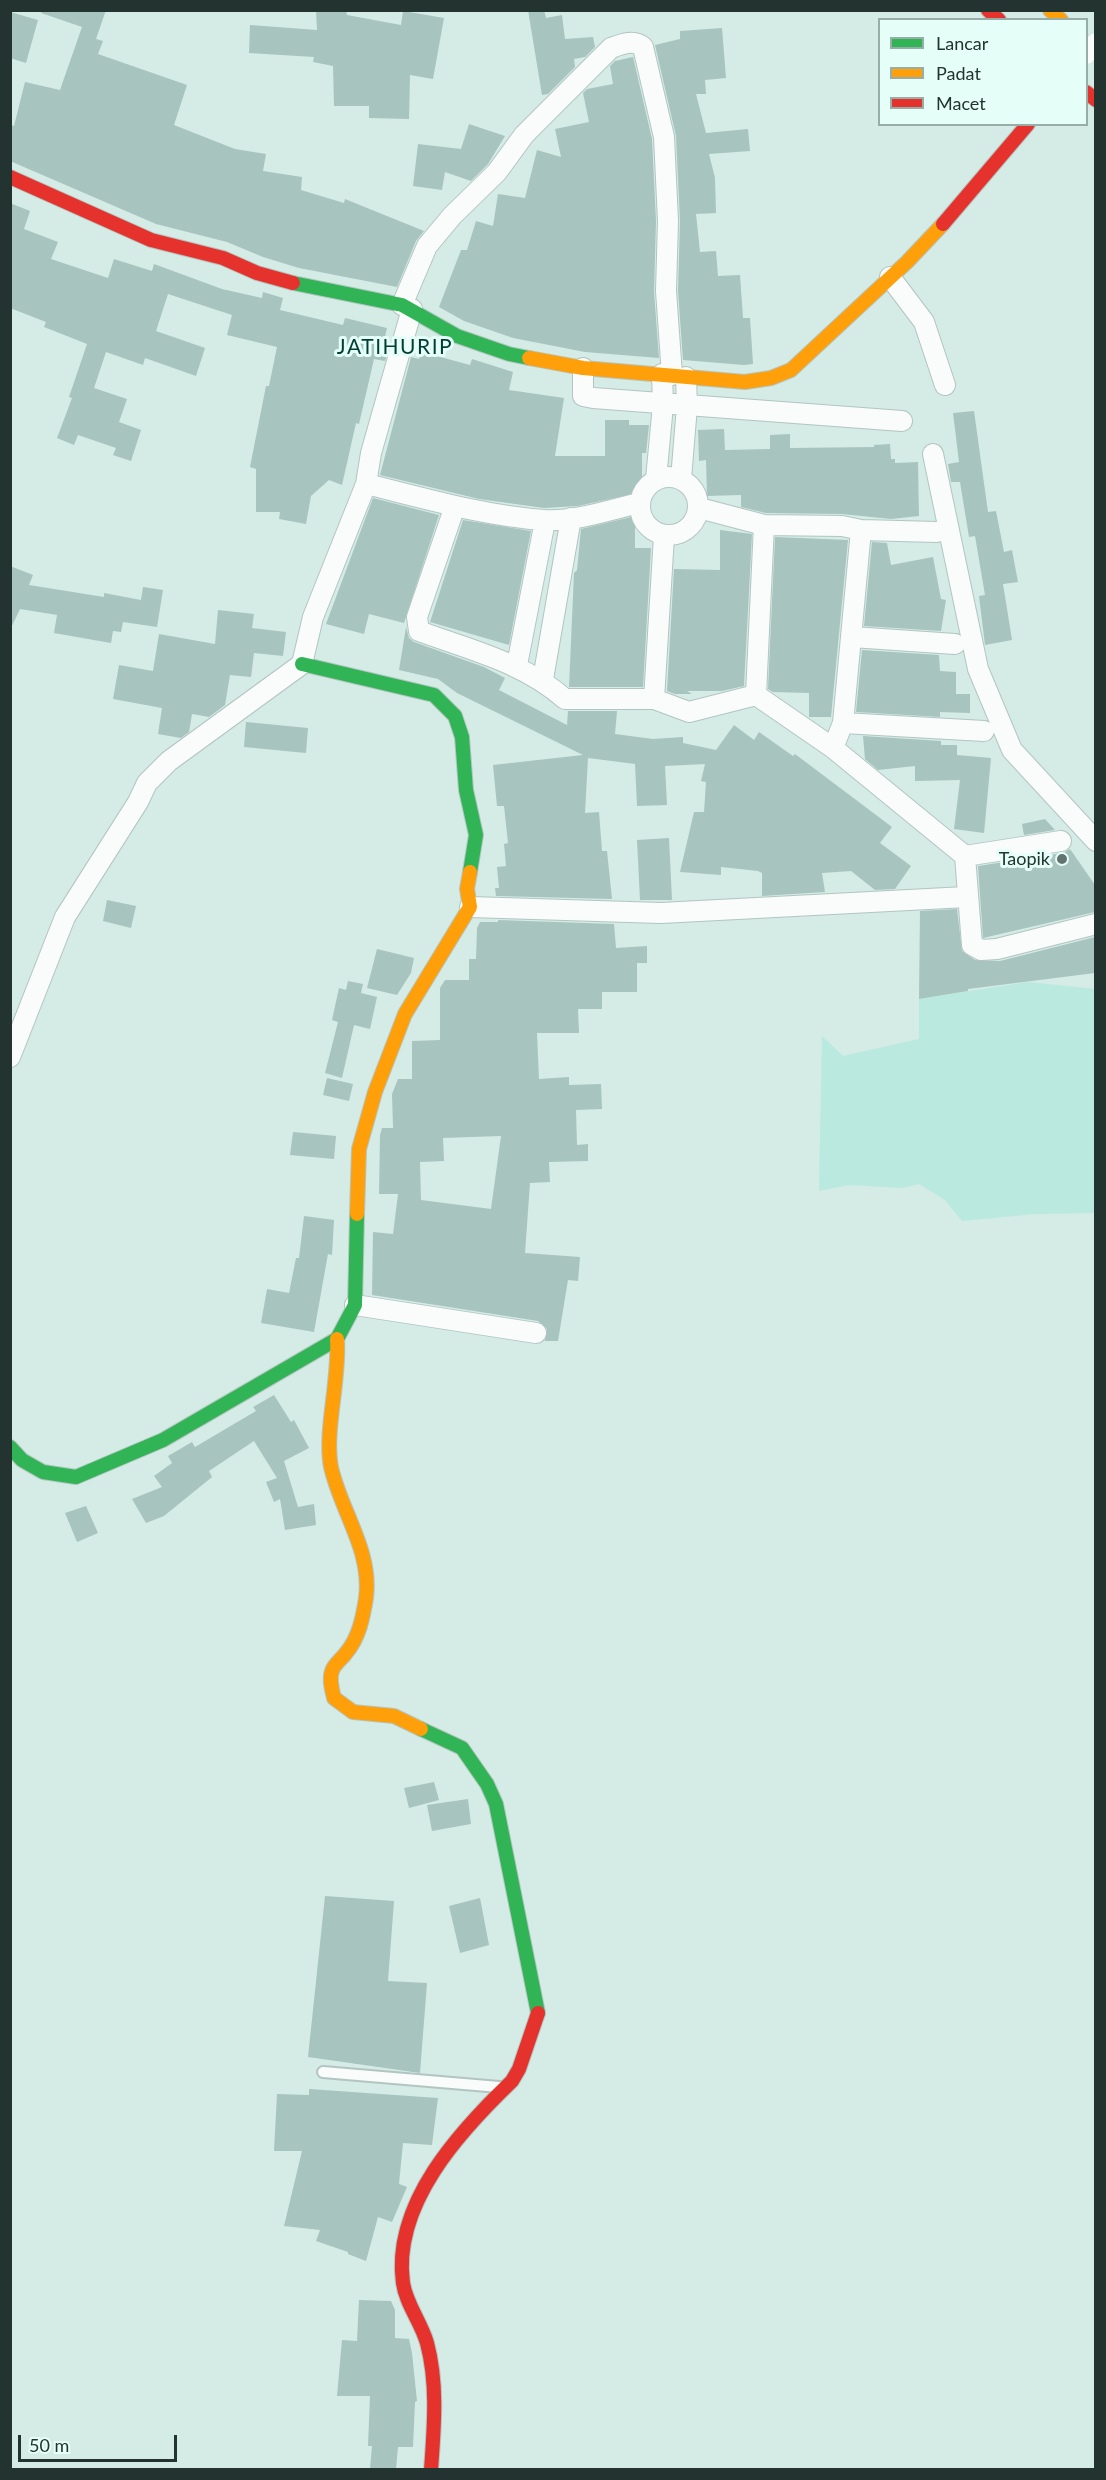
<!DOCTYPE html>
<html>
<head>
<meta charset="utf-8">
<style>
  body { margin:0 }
  #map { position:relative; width:1106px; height:2480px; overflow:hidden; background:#d4ebe6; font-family:Lato,sans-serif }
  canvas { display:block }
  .frame { position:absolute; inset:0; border:12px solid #233430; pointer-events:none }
  .legend { position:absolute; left:878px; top:18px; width:210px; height:108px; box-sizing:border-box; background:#e5fef8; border:2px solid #97ada8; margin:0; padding:8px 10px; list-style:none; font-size:18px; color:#233430 }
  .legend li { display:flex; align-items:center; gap:12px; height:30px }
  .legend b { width:30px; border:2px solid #97ada8 }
  .scale { position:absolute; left:18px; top:2435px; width:159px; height:27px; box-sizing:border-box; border:3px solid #233430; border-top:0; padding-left:8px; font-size:18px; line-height:21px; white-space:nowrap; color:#233430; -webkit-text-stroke:4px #e5fef8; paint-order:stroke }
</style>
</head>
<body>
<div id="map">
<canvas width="1106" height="2480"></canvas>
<div class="frame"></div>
<ul class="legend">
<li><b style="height:8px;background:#30b455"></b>Lancar</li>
<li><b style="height:8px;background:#ff9f0a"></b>Padat</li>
<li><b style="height:8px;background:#e5322d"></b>Macet</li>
</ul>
<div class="scale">50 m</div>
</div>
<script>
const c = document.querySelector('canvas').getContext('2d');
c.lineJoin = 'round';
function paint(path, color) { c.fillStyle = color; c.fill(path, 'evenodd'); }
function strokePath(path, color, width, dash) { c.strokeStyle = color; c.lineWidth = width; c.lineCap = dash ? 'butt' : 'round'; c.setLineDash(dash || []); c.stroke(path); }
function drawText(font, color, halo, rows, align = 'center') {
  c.font = font + ' Lato,sans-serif'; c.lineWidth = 6; c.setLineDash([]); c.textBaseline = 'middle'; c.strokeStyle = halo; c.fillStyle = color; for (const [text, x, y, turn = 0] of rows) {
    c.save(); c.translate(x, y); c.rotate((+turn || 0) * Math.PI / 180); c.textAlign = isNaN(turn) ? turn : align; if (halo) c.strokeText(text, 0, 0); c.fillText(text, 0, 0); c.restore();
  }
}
paint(new Path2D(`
  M 1028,982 L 1095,989 L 1095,1213 L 1035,1214 L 962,1221 L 945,1200 L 919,1184 L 902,1188 L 849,1185 L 819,1191 L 822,1036 L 843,1056 L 919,1039 L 919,999 Z`), '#bae9df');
paint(new Path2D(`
  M 42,10 L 106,10 L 96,39 L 103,41 L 98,54 L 187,85 L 174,125 L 235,149 L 266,154 L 263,171 L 302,177 L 301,190 L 344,203 L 345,199 L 424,231 L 416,241 L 397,287 L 299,268 L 263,257 L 227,242 L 156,224 L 10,161 L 10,125 L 14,126 L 25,82 L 60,90 L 82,27 L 41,13 Z
  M 316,10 L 346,10 L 347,15 L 401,25 L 403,11 L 444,18 L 433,79 L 410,75 L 409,119 L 369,118 L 369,106 L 334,106 L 333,66 L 313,62 L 314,57 L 249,53 L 250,25 L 317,30 Z
  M 528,10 L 544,10 L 546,18 L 562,15 L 565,39 L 593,37 L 595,47 L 585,57 L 574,59 L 575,67 L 548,94 L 542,95 Z
  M 10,12 L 38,20 L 26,63 L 10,58 Z
  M 722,28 L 726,78 L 705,80 L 706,94 L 696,94 L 706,133 L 748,129 L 750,151 L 709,154 L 715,178 L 716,213 L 696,214 L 700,252 L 716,251 L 718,276 L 740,275 L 743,318 L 750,318 L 753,364 L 744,365 L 683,360 L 678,291 L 680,221 L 676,136 L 655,45 L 680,39 L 680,31 Z
  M 633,57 L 652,139 L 656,221 L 654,292 L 659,358 L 585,352 L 513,338 L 464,321 L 439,307 L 461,250 L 467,250 L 476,221 L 493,226 L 498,194 L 525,198 L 537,150 L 561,157 L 555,129 L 589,122 L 583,93 L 587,89 L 613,84 L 610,66 L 615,61 Z
  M 469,124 L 505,136 L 488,164 L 471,181 L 445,172 L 442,190 L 413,186 L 418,144 L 461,149 Z
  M 10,203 L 30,211 L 24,229 L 58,242 L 51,259 L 108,278 L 114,259 L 152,271 L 154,264 L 222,289 L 262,298 L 263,292 L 283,298 L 280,310 L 343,325 L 345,318 L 387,328 L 384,341 L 390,342 L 385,361 L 374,359 L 359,424 L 356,423 L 342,485 L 329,480 L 311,496 L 306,524 L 279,519 L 280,512 L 256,512 L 256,469 L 250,467 L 266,386 L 269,386 L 277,347 L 227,335 L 232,315 L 168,294 L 156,331 L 205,348 L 196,376 L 145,358 L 143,365 L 106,352 L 94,388 L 127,399 L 119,422 L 141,430 L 131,461 L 113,455 L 116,448 L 78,435 L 74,445 L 57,438 L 72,398 L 69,397 L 87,344 L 44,327 L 46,322 L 10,308 Z
  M 422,352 L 470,365 L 472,359 L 513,372 L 509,390 L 564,398 L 555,456 L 605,456 L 605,420 L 629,420 L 629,425 L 649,425 L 646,453 L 642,453 L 642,492 L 578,506 L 544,508 L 479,499 L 380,475 L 411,357 L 419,359 Z
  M 974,411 L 988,512 L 996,511 L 1004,552 L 1012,550 L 1018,582 L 1003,584 L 1012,640 L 985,645 L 979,596 L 985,595 L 975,536 L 969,537 L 960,482 L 951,482 L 948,464 L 959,462 L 953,413 Z
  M 724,429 L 725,450 L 770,449 L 770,435 L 790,434 L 790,448 L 874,447 L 874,445 L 890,444 L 891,459 L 895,459 L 895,463 L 918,462 L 919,516 L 891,519 L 842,514 L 766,513 L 741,507 L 741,495 L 707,496 L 706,460 L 699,461 L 698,430 Z
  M 373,498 L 439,515 L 404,623 L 369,614 L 364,634 L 326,624 Z
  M 635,516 L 635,548 L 651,548 L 643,687 L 569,687 L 574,573 L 577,570 L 581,529 Z
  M 463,520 L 531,531 L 509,645 L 430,622 Z
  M 720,530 L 752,534 L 744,686 L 722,691 L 687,691 L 692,694 L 675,694 L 667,691 L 674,569 L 720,570 Z
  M 775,537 L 848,540 L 831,717 L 809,717 L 809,693 L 773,692 L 768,689 Z
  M 872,542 L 887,543 L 891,565 L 933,557 L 941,599 L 946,600 L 941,631 L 864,626 Z
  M 10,566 L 33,575 L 29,585 L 104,597 L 104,593 L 141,600 L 143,587 L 163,590 L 157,627 L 123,622 L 121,632 L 113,631 L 111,643 L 54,633 L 57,615 L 20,609 L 10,630 Z
  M 218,610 L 254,614 L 252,628 L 286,632 L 283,656 L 254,653 L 251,677 L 230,675 L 225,705 L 209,717 L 192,714 L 189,732 L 181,738 L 158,734 L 162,708 L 113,699 L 119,665 L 153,671 L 159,634 L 215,644 Z
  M 406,627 L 409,638 L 414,642 L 484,667 L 505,678 L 499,690 L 567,725 L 568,711 L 617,711 L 615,734 L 653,739 L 683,737 L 683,743 L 716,750 L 734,725 L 754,740 L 759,732 L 793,756 L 795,754 L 892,827 L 880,843 L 911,866 L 895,889 L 875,890 L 851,871 L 822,873 L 825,892 L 762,896 L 762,873 L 758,871 L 721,867 L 721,875 L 680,872 L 694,812 L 704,812 L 706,782 L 701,781 L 705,764 L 665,766 L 667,805 L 637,806 L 635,764 L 588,758 L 585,813 L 599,812 L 602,851 L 607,851 L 612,899 L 496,896 L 495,888 L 499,888 L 497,867 L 506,866 L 504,844 L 508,843 L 504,806 L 497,806 L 493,765 L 583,755 L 457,693 L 438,679 L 399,670 Z
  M 862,650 L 939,655 L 940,671 L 956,672 L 956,694 L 970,694 L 970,713 L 940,712 L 940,717 L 856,712 Z
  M 246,722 L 308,728 L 306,753 L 244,747 Z
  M 863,736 L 941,741 L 941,745 L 957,745 L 957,755 L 991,758 L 984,833 L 954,829 L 960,780 L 915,781 L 915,766 L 878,770 L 865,759 Z
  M 1045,819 L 1055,830 L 1024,835 L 1022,824 Z
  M 669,838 L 672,900 L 640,900 L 637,840 Z
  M 1070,849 L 1095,885 L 1095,912 L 983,938 L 978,866 L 1063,853 Z
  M 107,900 L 136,906 L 131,928 L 103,921 Z
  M 957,909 L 962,951 L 975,960 L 1000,961 L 1095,937 L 1095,973 L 968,989 L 968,991 L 919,999 L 920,911 Z
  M 498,920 L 614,924 L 616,948 L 647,946 L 647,963 L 637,963 L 637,992 L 602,992 L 602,1009 L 578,1009 L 579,1033 L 537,1033 L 539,1079 L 569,1077 L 569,1085 L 601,1084 L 602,1109 L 576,1110 L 577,1145 L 588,1144 L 588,1161 L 549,1162 L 550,1182 L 530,1183 L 525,1253 L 580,1257 L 578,1281 L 568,1280 L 558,1341 L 545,1341 L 547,1329 L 538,1321 L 372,1295 L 373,1232 L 393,1234 L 398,1194 L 379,1194 L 380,1135 L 382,1128 L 393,1128 L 392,1094 L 398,1079 L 412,1079 L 412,1041 L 440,1040 L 440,988 L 445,980 L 469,980 L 469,959 L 476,959 L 477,928 L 480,922 L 498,922 ZM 501,1136 L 491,1209 L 421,1200 L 420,1162 L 444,1161 L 443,1138 Z
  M 377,949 L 414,958 L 411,973 L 397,995 L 367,988 Z
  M 348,981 L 363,984 L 361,993 L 377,997 L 370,1029 L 354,1025 L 342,1078 L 325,1073 L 338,1022 L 332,1020 L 339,988 L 346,990 Z
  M 327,1078 L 353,1084 L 349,1101 L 323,1095 Z
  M 293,1132 L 336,1136 L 334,1159 L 290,1155 Z
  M 304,1216 L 334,1220 L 332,1255 L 328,1254 L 314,1332 L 261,1323 L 267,1289 L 289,1293 L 296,1258 L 299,1258 Z
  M 274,1395 L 291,1422 L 294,1420 L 309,1448 L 284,1461 L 298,1507 L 314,1504 L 316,1525 L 285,1530 L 280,1499 L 274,1502 L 266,1482 L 277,1478 L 254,1441 L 209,1471 L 212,1477 L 164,1516 L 146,1523 L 132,1499 L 162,1487 L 154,1476 L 172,1463 L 168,1456 L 192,1442 L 195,1447 L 256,1411 L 253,1407 Z
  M 86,1506 L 98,1533 L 77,1542 L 65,1513 Z
  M 434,1782 L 439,1800 L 409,1808 L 404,1788 Z
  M 468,1799 L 471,1824 L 432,1831 L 427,1805 Z
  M 325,1896 L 394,1901 L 388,1981 L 427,1983 L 420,2073 L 308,2057 Z
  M 480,1898 L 489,1945 L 460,1953 L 449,1906 Z
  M 309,2089 L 438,2098 L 432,2145 L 403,2143 L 399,2184 L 407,2187 L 392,2222 L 378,2217 L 366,2261 L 348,2254 L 348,2252 L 316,2241 L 320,2230 L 284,2226 L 302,2151 L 274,2151 L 277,2094 L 309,2095 Z
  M 359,2300 L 391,2301 L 395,2310 L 395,2338 L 409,2339 L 412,2353 L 417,2401 L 415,2402 L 413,2447 L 398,2447 L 396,2469 L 370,2469 L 372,2446 L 368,2446 L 370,2396 L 337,2396 L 342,2340 L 357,2341 Z`), '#a8c4bf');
const lane = new Path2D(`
  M 323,2072 L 499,2087`);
const street = new Path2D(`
  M 890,277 L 924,322 L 945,385
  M 402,305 L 427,246 L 452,216 L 497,172 L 524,135 L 611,48 C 622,44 634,39 643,47 L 664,137 L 668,221 L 666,291 L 672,375
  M 583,368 L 583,396 L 593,398 L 902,421
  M 933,454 L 978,669 L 1012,750 L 1096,841
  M640 506a29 29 0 1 1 58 0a29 29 0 1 1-58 0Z
  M 656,479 L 663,405 L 662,374
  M 681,479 L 687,406 L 686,377
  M 366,484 C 424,498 484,516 544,520 C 575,522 609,510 639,503
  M 455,506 L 417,617 L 419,631 C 470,650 523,662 565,699 L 654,699 L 689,712 L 756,695
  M 699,508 L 764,525 L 842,526 L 861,530 L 843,723 L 833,748 L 965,856 L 1061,841
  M 764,525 L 756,695 L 833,748
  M 861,530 L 937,532
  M 852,637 L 955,644
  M 517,665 L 545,521
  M 543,679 L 571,518
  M 654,699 L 664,536
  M 843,723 L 984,731
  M 965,856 L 972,945 L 981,950 L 997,949 L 1096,924
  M 470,907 L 661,913 L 966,897
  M 10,1057 L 65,917 L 138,802 L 147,783 L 169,761 L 302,664 L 313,617 L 366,484 L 371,453 L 412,309
  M 355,1305 L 536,1333`);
const fast = new Path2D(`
  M 293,283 L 402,305 L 457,336 L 509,354 L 529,358
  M 302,664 L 434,695 L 455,716 L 462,737 L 466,790 L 476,835 L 470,872
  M 10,1447 L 22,1460 L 43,1472 L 76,1477 L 163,1440 L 337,1339 L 355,1305 L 357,1214
  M 421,1729 L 462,1748 L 487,1784 L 496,1804 L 538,2013`);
const slow = new Path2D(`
  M 1050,10 L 1061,20
  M 529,358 L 583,368 L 745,382 L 771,378 L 791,370 L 907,262 L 943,224
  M 357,1214 L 359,1149 L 375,1092 L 405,1014 L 470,907 L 467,889 L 470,872
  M 337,1339 C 340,1379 324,1432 331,1467 C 341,1512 372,1550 366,1598 C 363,1617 359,1638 346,1653 C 342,1659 334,1664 332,1671 C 329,1679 332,1690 334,1698 L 353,1712 L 394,1716 L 421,1729`);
const jam = new Path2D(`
  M 988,10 L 999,20
  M 1086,92 L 1096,100
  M 10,177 L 151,240 L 223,258 L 257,273 L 293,283
  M 943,224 L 1028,124
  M 431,2470 C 434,2428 438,2384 427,2343 C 421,2322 406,2304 403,2283 C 392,2204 460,2131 512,2081 L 519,2069 L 538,2013`);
strokePath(lane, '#b3c5c1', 14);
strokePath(street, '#b3c5c1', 22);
strokePath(fast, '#b3c5c1', 16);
strokePath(slow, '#b3c5c1', 16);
strokePath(jam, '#b3c5c1', 16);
strokePath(lane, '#f9fcfb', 10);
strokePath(street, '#f9fcfb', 20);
strokePath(fast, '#30b455', 14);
strokePath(slow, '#ff9f0a', 14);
strokePath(jam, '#e5322d', 14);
const streetBridge = new Path2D(`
  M 1086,54 L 1096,43`);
strokePath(streetBridge, '#b3c5c1', 22, []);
strokePath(streetBridge, '#f9fcfb', 20);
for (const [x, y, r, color] of [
  [1062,859,6,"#617470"]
]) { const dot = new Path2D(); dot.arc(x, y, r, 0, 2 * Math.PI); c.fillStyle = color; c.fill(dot); strokePath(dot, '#e5fef8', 2); }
drawText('18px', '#233430', '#e5fef8', [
  ["Taopik",1050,859]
], 'right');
c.letterSpacing = '1.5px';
drawText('21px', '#003e35', '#e5fef8', [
  ["JATIHURIP",395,347]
]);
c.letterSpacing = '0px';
</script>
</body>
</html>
